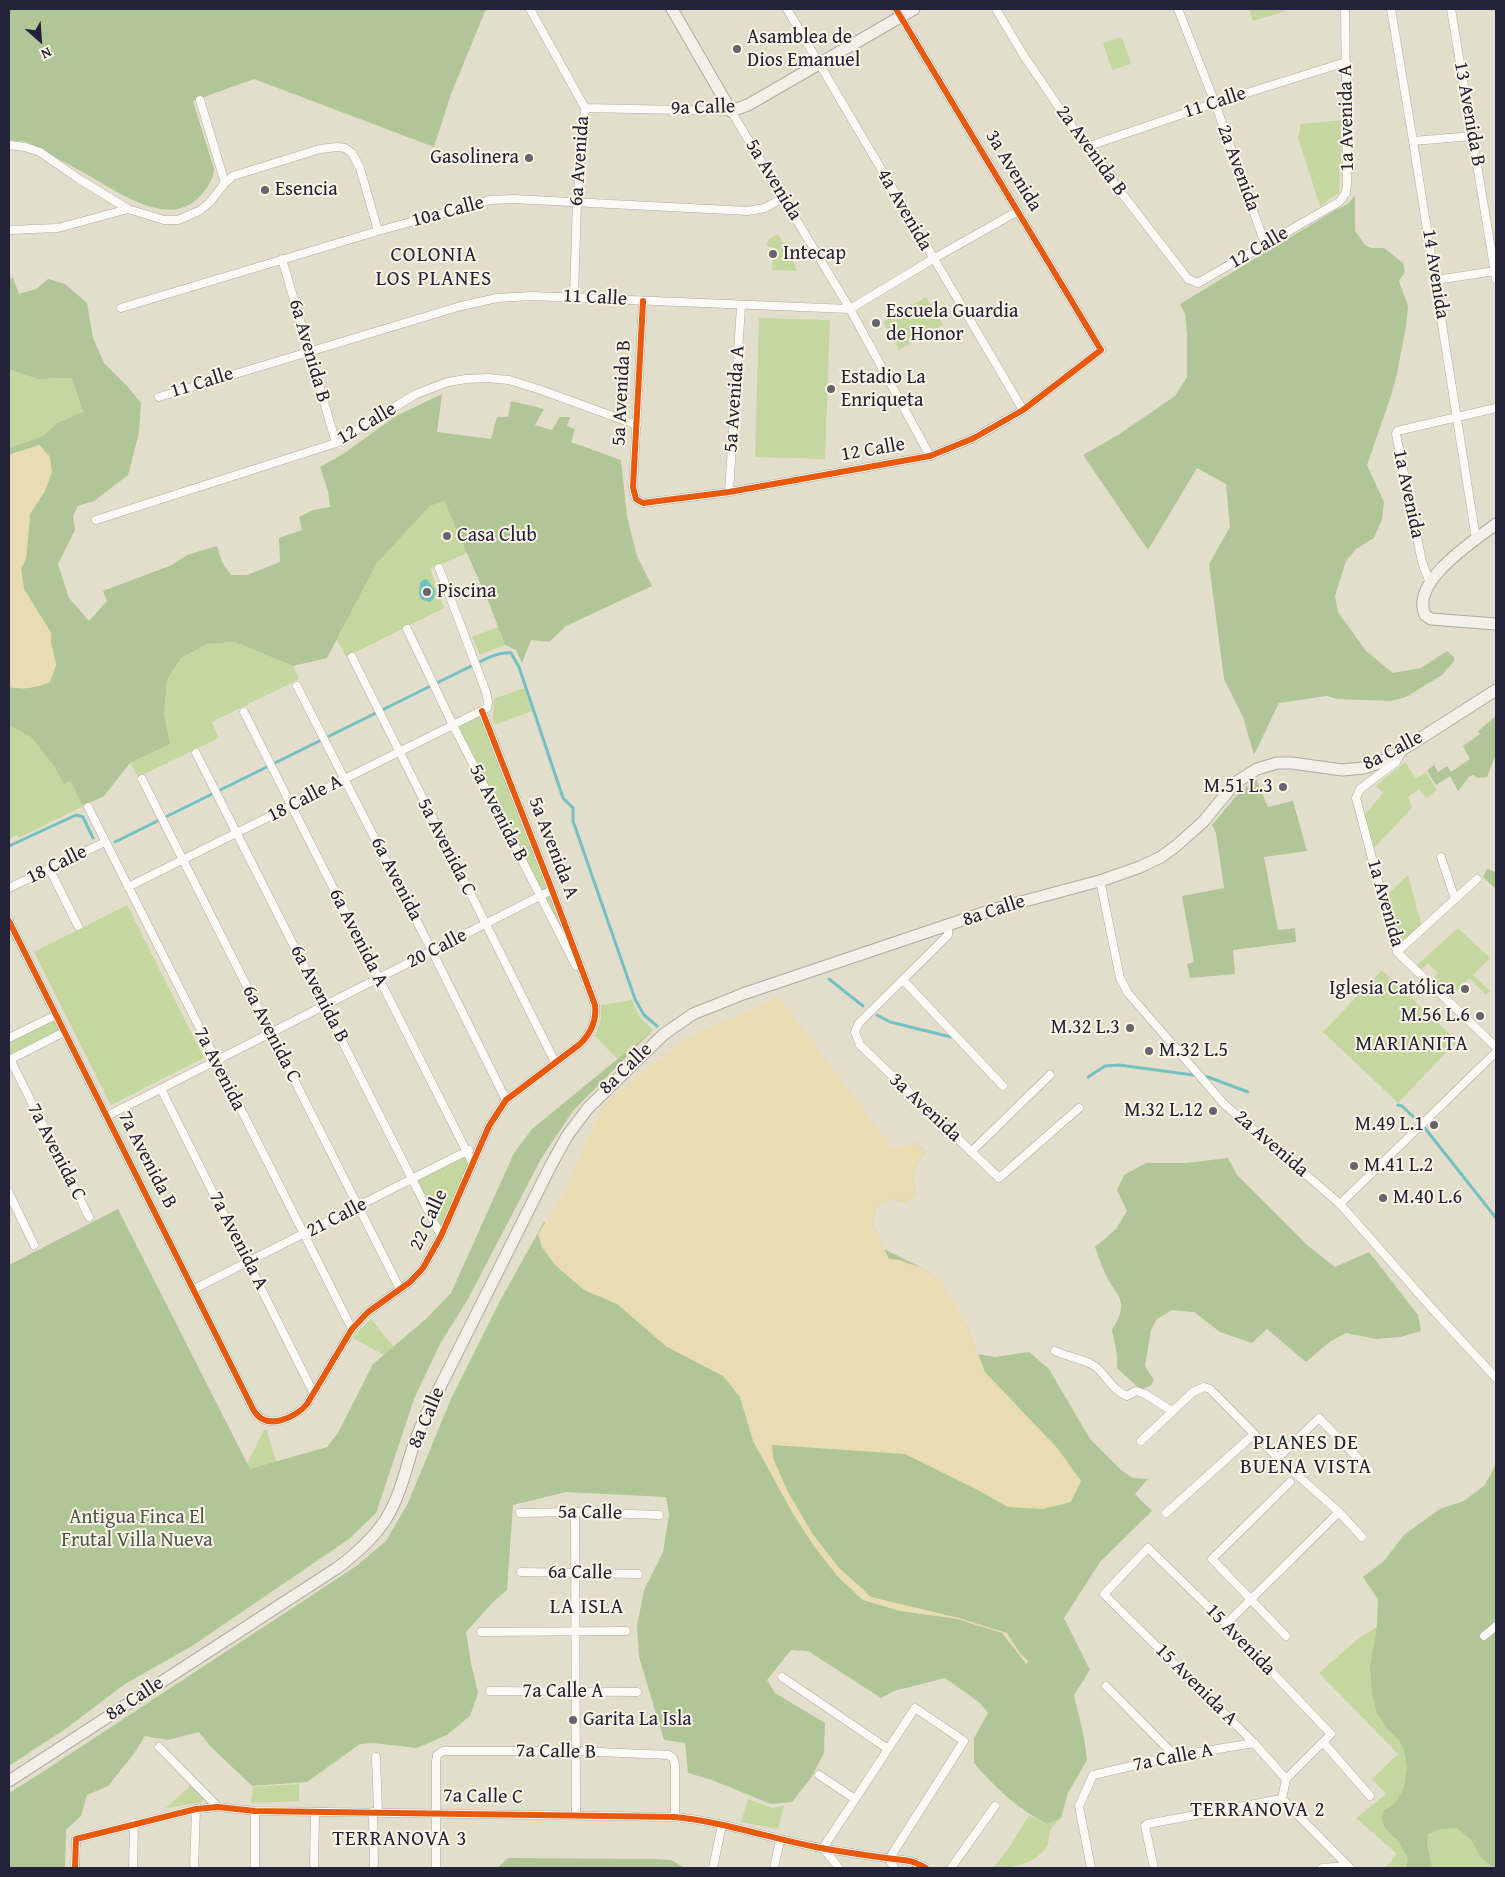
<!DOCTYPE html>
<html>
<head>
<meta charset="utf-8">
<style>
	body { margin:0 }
	#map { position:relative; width:1505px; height:1877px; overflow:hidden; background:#e3decc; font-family:"Gentium Book Plus",serif }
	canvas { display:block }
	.frame { position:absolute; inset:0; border:10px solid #22223b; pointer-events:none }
	.north { position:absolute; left:15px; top:15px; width:50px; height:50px; -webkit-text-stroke:4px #fcf5e5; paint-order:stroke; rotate:154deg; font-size:14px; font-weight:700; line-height:20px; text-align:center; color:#22223b }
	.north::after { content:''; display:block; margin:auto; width:18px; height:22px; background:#22223b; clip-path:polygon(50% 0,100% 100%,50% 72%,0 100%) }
</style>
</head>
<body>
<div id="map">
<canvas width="1505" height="1877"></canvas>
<div class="frame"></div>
<div class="north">N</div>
</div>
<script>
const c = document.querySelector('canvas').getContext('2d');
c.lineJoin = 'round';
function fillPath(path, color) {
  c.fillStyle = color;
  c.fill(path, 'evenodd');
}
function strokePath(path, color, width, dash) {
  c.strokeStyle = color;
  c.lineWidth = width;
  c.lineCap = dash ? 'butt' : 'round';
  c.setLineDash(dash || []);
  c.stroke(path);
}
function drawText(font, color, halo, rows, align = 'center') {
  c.font = font + ' "Gentium Book Plus",serif';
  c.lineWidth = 4;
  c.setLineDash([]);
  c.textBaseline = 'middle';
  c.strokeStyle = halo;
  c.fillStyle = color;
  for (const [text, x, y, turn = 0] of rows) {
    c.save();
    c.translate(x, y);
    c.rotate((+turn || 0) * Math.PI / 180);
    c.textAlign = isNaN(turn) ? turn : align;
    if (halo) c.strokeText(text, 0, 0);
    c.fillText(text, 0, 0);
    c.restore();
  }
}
fillPath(new Path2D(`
	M1249,9H1284V12L1253,21Z
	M1122,37L1131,64L1112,70L1103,43Z
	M1343,120L1339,193L1320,206L1298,138L1301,124Z
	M778,234L796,267V271L772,270L773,247L766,246L768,240Z
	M926,297L943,325L899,350L883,322Z
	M759,318L830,320L825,459L755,457Z
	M9,369L37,379L72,378L83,413L57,423L43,436L9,448Z
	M444,501L467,553L430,569L444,608L346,657L337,640L377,563L430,506Z
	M498,627L505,645L480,655L472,637Z
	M235,642L293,666L299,679L212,722L219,738L138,777L130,763L170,744L164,713L167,680L181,658L207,644Z
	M524,688L532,711L494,725L493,717L494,699Z
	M482,711L552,890L540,896L453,725Z
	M9,725L31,737L54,766L64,784L70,781L83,806L19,838L17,835L9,839Z
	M1405,762L1416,779L1426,772L1437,790L1426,798L1419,789L1408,797L1412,808L1374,848L1364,816L1383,793L1376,786Z
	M1408,875L1422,927L1398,949L1384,898Z
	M550,895L563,926L562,928L560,929L545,900L546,897Z
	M127,905L204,1058L111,1105L34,952Z
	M1458,928L1490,958L1473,975L1490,991L1486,995L1469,978L1449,998L1431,981L1438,973L1428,963L1420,971L1416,966Z
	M1382,970L1457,1041L1398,1103L1323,1032Z
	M632,1000L639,1016L653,1030L617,1059L595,1036L601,1020V1005Z
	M56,1015L64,1032L9,1060V1038Z
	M466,1151L473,1164L441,1236L413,1179Z
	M371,1319L394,1347L384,1355L353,1338L361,1328Z
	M264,1430H267L276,1462L250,1469L247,1464Z
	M1496,1447V1594L1482,1616L1496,1868H1385L1397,1854L1356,1818L1386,1794L1372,1779L1398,1754L1319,1673L1359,1638L1377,1627L1378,1599L1363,1577L1384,1561L1404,1535L1440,1509L1464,1501L1485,1485L1495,1466Z
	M299,1784V1801L251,1803L253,1787Z
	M190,1786L203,1796V1801L199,1803L166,1808Z
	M748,1799L772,1808L784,1806L778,1829L741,1822Z
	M1029,1815L1047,1824L1061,1818C1058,1821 1054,1824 1052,1827C1048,1833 1050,1841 1047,1846C1035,1865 1012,1868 993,1868L1009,1848Z`), '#c4d79f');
fillPath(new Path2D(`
	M9,9H486L451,94L434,147L254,79L193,101L214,169C213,180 208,187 201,195C170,232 114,189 84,173C65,162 46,152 27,142L9,140Z
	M1355,195V231L1365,245L1371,248H1384L1403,263L1405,272L1399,281L1408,306L1406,326L1397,374L1391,396L1367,465L1384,502L1382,519L1374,538L1356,549L1346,561L1335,596L1338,612L1366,651L1393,673L1421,668L1447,651L1454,657V661L1442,675L1406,697L1391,701L1337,699L1327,696L1279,703L1254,755L1243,717L1224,679L1209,564L1230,527L1226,484L1197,468L1148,550L1083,455L1118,435L1175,396L1187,377V334L1185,314L1180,304L1337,209C1346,206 1350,203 1355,195Z
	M13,278L19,294L36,289L48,279L65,284L87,303L93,338L104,363L128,387L141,403L139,433L128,475L94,501L78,506L73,516L75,530L58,564L69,598L89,621L107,601L103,591L172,565L187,555L217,546L222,562L231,575H247L280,562L279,538L302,530L299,517L313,510L330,507L328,491L320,467L343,454L396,416L442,394L437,432L491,439L497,417H508L511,401L544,409L535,425L552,430L560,417H570L567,426L575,429L571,442L621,460L627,517L637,556L652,586L566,626L549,642L531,640L522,663L516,650L505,645L489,603L444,501L430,506L377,563L327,658L293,666L235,642L207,644L181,658L167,680L164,713L170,744L130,763L104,796L83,806L70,781L64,784L54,766L31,737L9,725V687L15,688L56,665L51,643V633L24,589L21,569L26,558L30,514L45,491L39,445L9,455V448L43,436L57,423L83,412L72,378L37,379L9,369V279Z
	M1496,716V754L1487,777L1478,778L1473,775L1469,777L1458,791L1450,776L1436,785L1427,771L1434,765L1438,772L1447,766L1451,772L1470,759L1463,746L1480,734L1478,731Z
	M1256,779L1268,807L1293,801L1307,851L1264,857L1278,930L1295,928L1296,942L1233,950L1235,974L1190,978L1187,964L1194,962L1182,896L1224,888L1216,833L1212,825L1237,795Z
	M1487,869L1496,872V889L1483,877Z
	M653,1030L573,1111L541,1159L468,1299L440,1344L414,1399L376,1513L349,1539L192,1646L125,1684L68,1727L9,1766V1265L118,1209L250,1469L327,1447L338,1433L373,1364L426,1319L451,1293L514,1153L532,1129Z
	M917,1143L926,1152C912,1167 912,1176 916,1195L907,1202L894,1199L877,1204L872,1224L884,1249L922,1268L939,1280L968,1327L978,1354L995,1357L1029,1352L1049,1369L1090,1439L1121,1470L1133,1478L1148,1479L1135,1494L1152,1511L1100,1562L1064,1618L1090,1670L1074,1695L1084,1737L1087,1760L1068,1793L1061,1818L1047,1824C1018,1809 995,1788 974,1763V1738L988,1713L980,1703L945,1678L894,1691L881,1698L808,1651L791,1650L767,1680L775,1693L825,1723L824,1753L811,1778L792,1802L771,1804L712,1780L688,1773L685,1743L664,1740L639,1657L637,1626L644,1590L663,1552L669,1515L666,1497L566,1492L513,1505L507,1590L494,1601L466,1632L471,1663L478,1693L470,1716L447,1735L417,1748L373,1743L360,1744L307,1782L252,1786L210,1746L199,1732L168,1740L145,1736L133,1755L108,1786L87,1795L81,1816L66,1830L65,1868H9V1793L44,1771L355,1567L386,1541L408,1503L451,1399L501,1299L544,1222L611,1247Z
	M1228,1158L1237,1175L1307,1245L1335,1267L1369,1252L1418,1315L1421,1331L1400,1337L1376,1339L1346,1333L1331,1341L1306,1362L1267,1329L1252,1343L1220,1332L1194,1312L1172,1310L1157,1319L1151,1330L1145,1366L1154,1380L1151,1385L1141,1390L1117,1368V1355L1112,1330C1131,1299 1117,1299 1105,1273C1101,1265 1098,1256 1095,1247L1116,1229L1127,1211L1117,1190L1124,1175L1146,1163H1186Z
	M1496,1447V1868H1493L1480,1856L1472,1841L1457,1828L1440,1829L1428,1834L1427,1843L1432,1868H1406L1408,1858C1404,1852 1401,1845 1397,1840C1387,1830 1380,1826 1383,1811L1395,1803L1404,1788L1407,1767L1404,1750L1399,1740L1386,1728L1377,1713L1372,1694L1370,1667L1377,1627L1378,1599L1363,1577L1384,1561L1404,1535L1440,1509L1464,1501L1485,1485L1495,1466Z
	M508,1858L653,1859L671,1860L685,1868H497Z`), '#b0c697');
fillPath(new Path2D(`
	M40,445L50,457L52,472L45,491L30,514L26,558L21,569L24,590L51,633V643L56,665L50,682C36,688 24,690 9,687V455Z
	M779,997L893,1149L917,1143L926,1152C912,1167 912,1176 916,1195L907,1202L894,1199L877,1204L872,1224L889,1259L899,1260L922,1268L939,1280L966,1322L985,1372L1058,1449L1081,1481L1071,1502L1043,1509L1008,1507L976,1489L905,1454L772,1445L773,1458L788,1492L812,1533L839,1568L856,1583L871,1597L959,1618L1007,1633L1020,1653L1028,1661L1027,1665L1002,1633L957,1619L900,1611L863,1600L838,1577L814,1546L792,1512L753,1441L740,1397L723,1376L667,1347L617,1304L584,1290L555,1265L542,1247L538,1234L564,1193L603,1105L682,1041L695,1034Z`), '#e9dcb3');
fillPath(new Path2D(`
	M424,579L428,580L435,591L434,598L430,602L422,600L419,595L420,583Z`), '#74c0c2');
strokePath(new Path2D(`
	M115,842L465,669C479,663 496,651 511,653L519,667L563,798L573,808V821L635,999L644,1015L657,1026
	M9,846L76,815L83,817L93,838
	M829,979L863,1006
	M877,1015L890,1022L951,1037
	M1088,1077L1105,1066L1119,1065L1208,1077L1248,1092
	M1398,1105L1402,1106L1424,1127L1496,1218`), '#74c0c2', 3);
const minor = new Path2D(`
	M530,9L585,108L577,202L574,296
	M787,9L1023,410
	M996,9L1024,56L1086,147L1188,279L1198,283L1339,202L1346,193L1347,183L1345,9
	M1178,9L1215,103L1265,244
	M1391,9L1413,141L1476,539
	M1451,9L1496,279
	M200,100L225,183
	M585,108L731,111L850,309L930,456
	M1413,141L1472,136
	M9,145L25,147L40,152L79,179L128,209L164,220H178L199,211L209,203L225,183L233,176L320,149L337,147L345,148L352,153L360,168L378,231
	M1086,147L1215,103L1346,62
	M9,230L58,228L128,209
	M282,259L336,443
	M1436,280L1495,271
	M643,301L633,487L636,499L643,503L729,492L930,456L974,438L1023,410L1101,350L896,9
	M121,308L378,231L490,200L513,199L748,211L765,208L783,198
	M159,397L461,306L497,298L532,296L850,309L933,259L1018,211
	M729,492L741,306
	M96,520L336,443L416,394L448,382L466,379L487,378L509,380L541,390L637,425
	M1430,583L1422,562L1396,434L1397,431L1496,408
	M407,629L453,725L576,966
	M352,657L555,1062
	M297,686L432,951L506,1100
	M244,712L473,1164
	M1402,751L1396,762L1360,789L1356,798L1397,952L1496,1047
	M196,753L441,1236
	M142,779L400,1289
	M88,807L352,1329
	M1441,857L1455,899
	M49,868L78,926
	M1100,880L1120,978L1128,993L1224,1104L1340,1204L1436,1313L1496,1378
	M128,887L487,708L488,702L486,692L439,568
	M9,888L105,842
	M9,921L254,1411C266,1431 296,1418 307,1404L352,1329L368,1312L410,1282L423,1268L441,1236L489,1126L506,1100L580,1044C591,1033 597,1021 595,1005L552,890L482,711
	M948,925V935L945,938L859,1023L855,1032L860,1045L999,1178L1079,1108
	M1397,952L1477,879
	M904,981L1003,1086
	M9,1038L56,1015
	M10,1059L89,1217
	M9,1060L64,1032
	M161,1089L314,1394
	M107,1116L552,890
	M971,1152L1050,1075
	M9,1193L34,1245
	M1340,1204L1496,1052
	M194,1289L469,1150
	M1055,1351C1067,1357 1086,1359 1096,1367C1107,1376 1112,1390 1127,1396L1136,1391L1145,1394L1172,1411
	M1141,1441L1193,1392L1204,1387L1210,1389L1278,1458L1339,1512L1362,1537
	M1278,1458L1319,1418L1369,1470
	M575,1512L576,1815
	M520,1513L575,1512L659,1515
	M1166,1513L1254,1434
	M521,1572L638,1574
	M1226,1624L1339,1512
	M481,1632L626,1631
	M1286,1636L1212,1559L1290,1482
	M1484,1636L1496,1626
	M782,1677L888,1749
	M1106,1686L1175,1756
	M490,1691L637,1692
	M1323,1742L1370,1796
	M159,1747L218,1807
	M376,1757L378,1812
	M819,1775L855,1799
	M1282,1799L1286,1779L1331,1734L1226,1624L1148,1548L1104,1594L1254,1743L1286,1779
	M1282,1799L1350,1868
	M373,1812L374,1868
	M889,1859L894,1868
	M75,1868L76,1839L196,1809L218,1807L255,1811L675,1817C725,1822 772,1839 821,1848C843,1852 864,1855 886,1858C904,1861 908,1858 926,1868
	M133,1868L134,1823
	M194,1868L196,1809
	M255,1868V1811
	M314,1868L315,1812
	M436,1868V1762L437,1755L443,1751H575L669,1755L673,1758L675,1765V1817
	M713,1868L722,1825
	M774,1868L780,1840
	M839,1868L823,1848L915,1708L964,1741L889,1859
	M951,1868L995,1806
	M1091,1868L1079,1806L1093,1775L1175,1756L1254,1743
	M1154,1868L1145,1826L1147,1824L1282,1799
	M1322,1868L1348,1866`);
const secondary = new Path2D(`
	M672,9L731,111L748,105L914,9
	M1496,524C1474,541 1410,581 1425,615L1431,619L1496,624
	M9,1781L337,1568C356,1554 373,1539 386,1519C399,1498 405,1473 412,1450C416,1437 422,1424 428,1411L550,1167L567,1136L588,1108L664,1034L693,1014L743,994L995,909L1103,880L1140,867L1161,857L1176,846L1203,822L1235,783L1257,769L1277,763H1292L1342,770L1364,768L1379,763L1410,745L1496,690`);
strokePath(minor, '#afaca3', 9);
strokePath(secondary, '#afaca3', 13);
strokePath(minor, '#fbfaf7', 8);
strokePath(secondary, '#f2f0e9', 11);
strokePath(new Path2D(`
	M643,301L633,487L636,499L643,503L729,492L930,456L974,438L1023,410L1101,350L896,9
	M9,921L254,1411C266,1431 296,1418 307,1404L352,1329L368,1312L410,1282L423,1268L441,1236L489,1126L506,1100L580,1044C591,1033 597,1021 595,1005L552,890L482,711
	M75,1868L76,1839L196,1809L218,1807L255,1811L675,1817C725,1822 772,1839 821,1848C843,1852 864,1855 886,1858C904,1861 908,1858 926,1868`), '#e8590c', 6);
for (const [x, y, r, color] of [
	[737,49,5,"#66646e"],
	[529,158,5,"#66646e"],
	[265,190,5,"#66646e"],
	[773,254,5,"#66646e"],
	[876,323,5,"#66646e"],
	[831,389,5,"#66646e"],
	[447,536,5,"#66646e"],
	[427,592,5,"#66646e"],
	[1283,787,5,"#66646e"],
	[1465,989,5,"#66646e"],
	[1480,1016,5,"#66646e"],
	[1130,1028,5,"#66646e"],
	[1149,1051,5,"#66646e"],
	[1213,1111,5,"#66646e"],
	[1434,1125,5,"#66646e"],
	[1354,1166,5,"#66646e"],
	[1383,1198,5,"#66646e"],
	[573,1720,5,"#66646e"]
]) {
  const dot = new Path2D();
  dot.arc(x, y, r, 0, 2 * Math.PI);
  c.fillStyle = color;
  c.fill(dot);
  strokePath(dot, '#fcf5e5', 2);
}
drawText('20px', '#22223b', '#fcf5e5', [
	["Asamblea de",747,38],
	["Dios Emanuel",747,61],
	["Gasolinera",519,158,"right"],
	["Esencia",275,190],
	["Intecap",783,254],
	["Escuela Guardia",886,312],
	["de Honor",886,335],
	["Estadio La",841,378],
	["Enriqueta",841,401],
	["Casa Club",457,536],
	["Piscina",437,592],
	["M.51 L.3",1273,787,"right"],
	["Iglesia Católica",1455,989,"right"],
	["M.56 L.6",1470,1016,"right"],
	["M.32 L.3",1120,1028,"right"],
	["M.32 L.5",1159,1051],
	["M.32 L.12",1203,1111,"right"],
	["M.49 L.1",1424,1125,"right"],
	["M.41 L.2",1364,1166],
	["M.40 L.6",1393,1198],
	["Garita La Isla",583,1720]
], 'left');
drawText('20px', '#22223b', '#fcf5e5', [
	["11 Calle",1215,103,-18],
	["9a Calle",703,108,-2],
	["13 Avenida B",1469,114,80],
	["1a Avenida A",1347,118,-91],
	["2a Avenida B",1091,151,54],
	["6a Avenida",580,161,-86],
	["2a Avenida",1238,168,70],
	["3a Avenida",1013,171,59],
	["5a Avenida",773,180,59],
	["4a Avenida",904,210,60],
	["10a Calle",448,212,-15],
	["12 Calle",1259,248,-30],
	["14 Avenida",1435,274,81],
	["11 Calle",595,298,3],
	["6a Avenida B",309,351,74],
	["11 Calle",202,383,-17],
	["5a Avenida B",622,393,-87],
	["5a Avenida A",735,399,-86],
	["12 Calle",367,424,-30],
	["12 Calle",873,450,-10],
	["1a Avenida",1408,494,78],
	["8a Calle",1393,751,-27],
	["18 Calle A",305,799,-27],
	["5a Avenida B",498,813,63],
	["5a Avenida C",446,847,63],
	["5a Avenida A",553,848,69],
	["18 Calle",57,865,-26],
	["6a Avenida",396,879,63],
	["1a Avenida",1385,903,74],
	["8a Calle",994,911,-18],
	["6a Avenida A",358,938,63],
	["20 Calle",437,949,-27],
	["6a Avenida B",319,994,63],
	["6a Avenida C",271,1034,63],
	["7a Avenida",219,1069,63],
	["8a Calle",626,1069,-44],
	["3a Avenida",925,1108,43],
	["2a Avenida",1271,1144,41],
	["7a Avenida C",56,1152,63],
	["7a Avenida B",147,1160,63],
	["21 Calle",337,1218,-27],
	["22 Calle",429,1220,-65],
	["7a Avenida A",238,1241,63],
	["8a Calle",427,1418,-67],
	["5a Calle",590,1513,1],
	["6a Calle",580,1573,1],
	["15 Avenida",1240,1640,46],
	["15 Avenida A",1196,1685,45],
	["7a Calle A",563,1692],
	["8a Calle",135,1699,-33],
	["7a Calle B",556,1752,1],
	["7a Calle A",1173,1758,-11],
	["7a Calle C",483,1797,1]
]);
drawText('20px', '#4b574e', '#fcf5e5', [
	["Antigua Finca El",137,1518],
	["Frutal Villa Nueva",137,1541]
]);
c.letterSpacing = '1px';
drawText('21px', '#22223b', '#fcf5e5', [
	["COLONIA",434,256],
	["LOS PLANES",434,280],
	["MARIANITA",1412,1045],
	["PLANES DE",1306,1444],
	["BUENA VISTA",1306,1468],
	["LA ISLA",587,1608],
	["TERRANOVA 2",1258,1811],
	["TERRANOVA 3",400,1840]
]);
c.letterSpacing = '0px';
</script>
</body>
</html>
